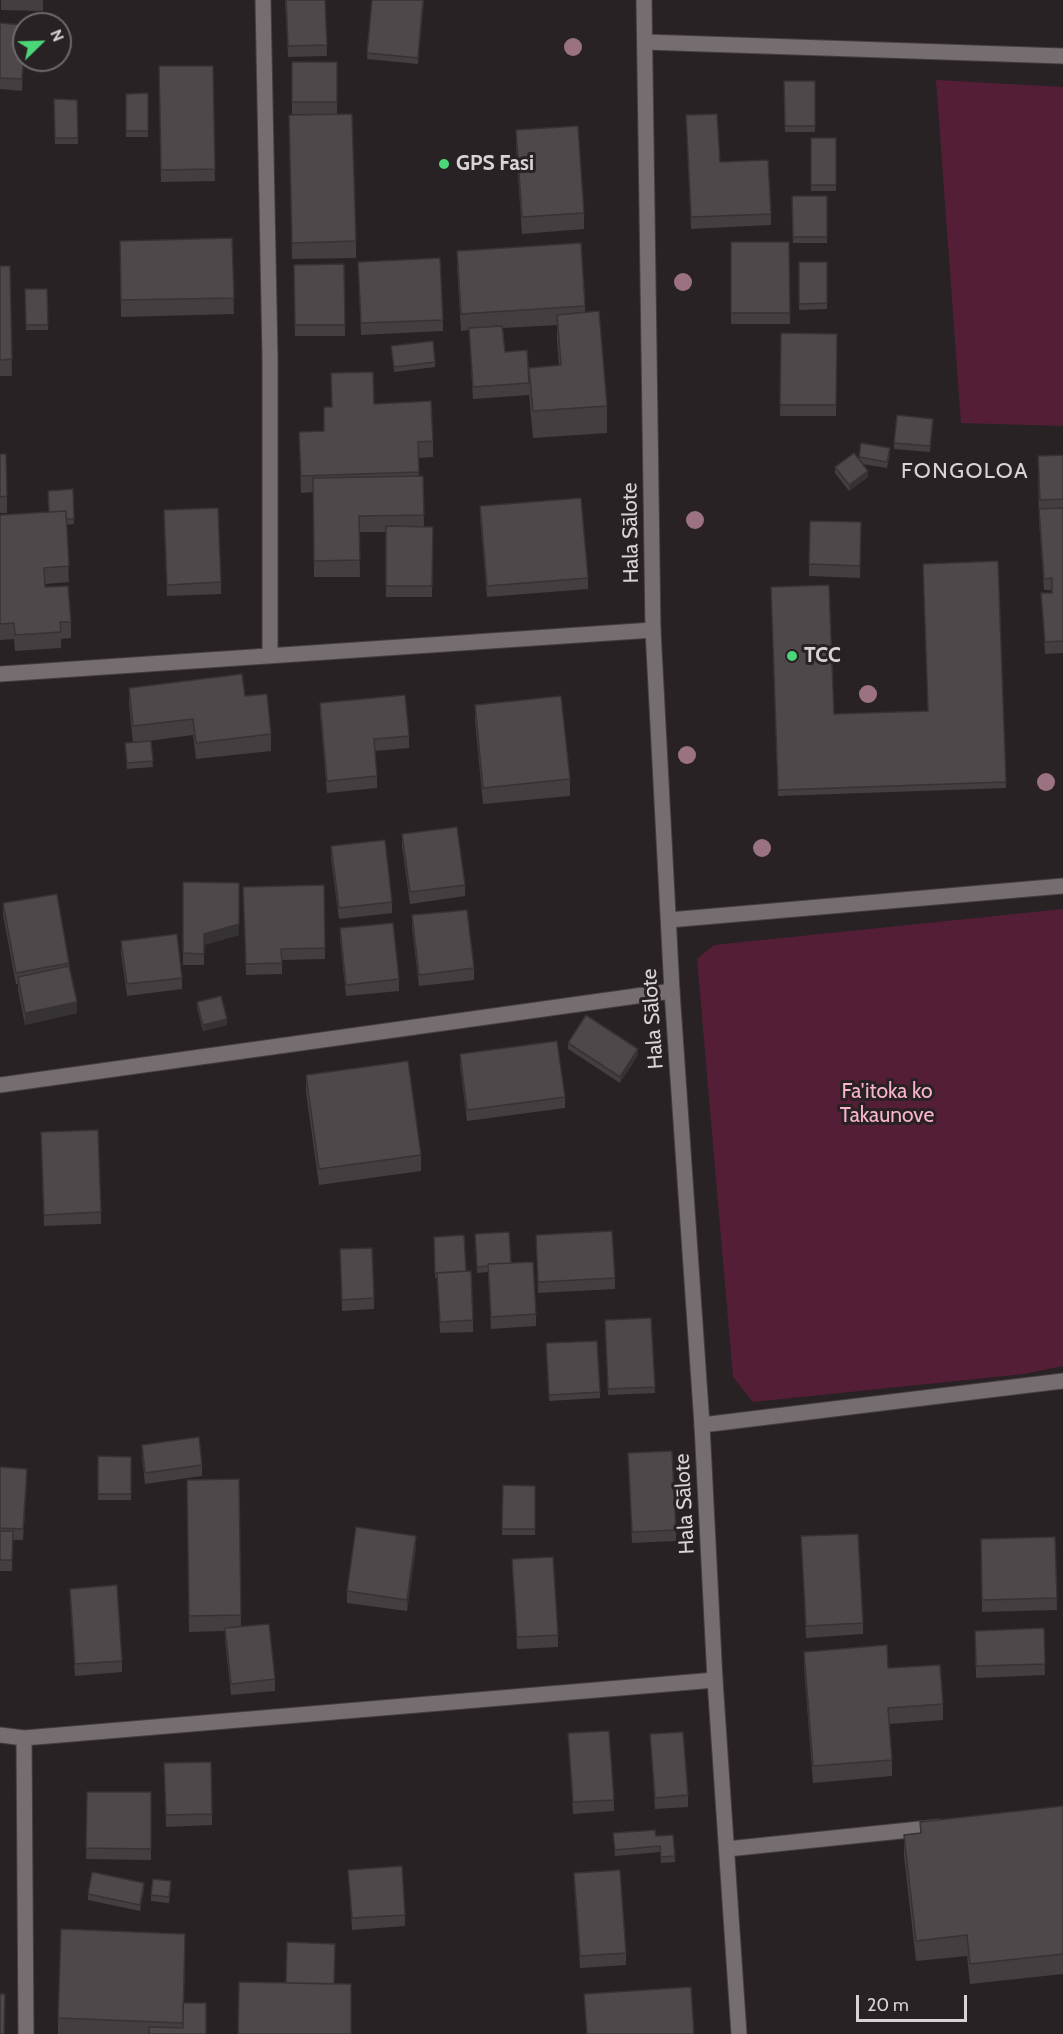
<!DOCTYPE html>
<html>
<head>
<meta charset="utf-8">
<style>
	body { margin:0 }
	#map { position:relative; width:1063px; height:2034px; overflow:hidden; background:#282224; font-family:Cabin,sans-serif }
	canvas { display:block }
	.north { position:absolute; left:12px; top:12px; width:60px; height:60px; box-sizing:border-box; background:#282224; border:2px solid #6e696b; border-radius:50%; rotate:67deg; font-size:16px; font-weight:700; line-height:24px; text-align:center; color:#d8d4d5 }
	.north::after { content:''; display:block; margin:auto; width:21px; height:27px; background:#4bd677; clip-path:polygon(50% 0,100% 100%,50% 72%,0 100%) }
	.scale { position:absolute; left:856px; top:1995px; width:111px; height:27px; box-sizing:border-box; border:3px solid #d8d4d5; border-top:0; padding-left:8px; font-size:18px; line-height:21px; white-space:nowrap; color:#d8d4d5; -webkit-text-stroke:4px #282224; paint-order:stroke }
</style>
</head>
<body>
<div id="map">
<canvas width="1063" height="2034"></canvas>
<div class="north">N</div>
<div class="scale">20 m</div>
</div>
<script>
const c = document.querySelector('canvas').getContext('2d');
c.lineJoin = 'round';
function fillPath(path, color) {
  c.fillStyle = color;
  c.fill(path, 'evenodd');
}
function strokePath(path, color, width, dash) {
  c.strokeStyle = color;
  c.lineWidth = width;
  c.lineCap = dash ? 'butt' : 'round';
  c.setLineDash(dash || []);
  c.stroke(path);
}
function drawText(font, color, halo, rows, align = 'center') {
  c.font = font + ' Cabin,sans-serif';
  c.lineWidth = 6;
  c.setLineDash([]);
  c.textBaseline = 'middle';
  c.strokeStyle = halo;
  c.fillStyle = color;
  for (const [text, x, y, turn = 0] of rows) {
    c.save();
    c.translate(x, y);
    c.rotate((+turn || 0) * Math.PI / 180);
    c.textAlign = isNaN(turn) ? turn : align;
    if (halo) c.strokeText(text, 0, 0);
    c.fillText(text, 0, 0);
    c.restore();
  }
}
fillPath(new Path2D(`
	M936,80L1063,87V426L961,423Z
	M1063,909V1366L1024,1374L753,1402L733,1377L697,959L714,945Z`), '#551e37');
const minor = new Path2D(`
	M263,0L270,357V654
	M645,42L1063,56
	M0,674L653,630
	M669,920L1063,886
	M0,1085L672,991
	M702,1425L1063,1381
	M0,1735L24,1738L715,1680
	M24,1738L26,2034
	M727,1849L939,1827`);
const secondary = new Path2D(`
	M644,0L653,630L672,991L702,1425L715,1680L739,2034`);
strokePath(minor, '#453f41', 17);
strokePath(secondary, '#453f41', 17);
strokePath(minor, '#756d70', 15);
strokePath(secondary, '#756d70', 15);
c.fillStyle = '#9b7281';
for (const [x, y] of [
	[573,47],
	[683,282],
	[695,520],
	[868,694],
	[687,755],
	[1046,782],
	[762,848]
]) {
  c.beginPath();
  c.arc(x, y, 9, 0, 2 * Math.PI);
  c.fill();
}
fillPath(new Path2D(`
	M1,0H43V11L1,10Z
	M285,0H325L327,56L288,57Z
	M372,0H424L418,64L367,59Z
	M0,23L24,25L22,91L0,89Z
	M292,62H337V114H292Z
	M159,66H213L215,181L161,182Z
	M784,81H815V132H785Z
	M148,93V137H126V94Z
	M54,99L77,100L78,144H55Z
	M686,115L720,162L771,214V225L691,229Z
	M516,130L584,213V229L522,234L516,147Z
	M289,131L356,241V258L292,259Z
	M811,138H836V191H811Z
	M792,196H827V243H793Z
	M232,238L234,314L121,317L120,241Z
	M731,242H789L790,324H731Z
	M457,251L585,306V312L607,406V433L533,438L529,395L473,399L469,330L461,331L457,268ZM557,325V341L559,365L529,375L505,352L503,328Z
	M358,262L443,320V331L361,335Z
	M799,262H827V309L799,310Z
	M344,264L345,336H295L294,265Z
	M0,266H10L12,376H0Z
	M25,289H47L48,330H26Z
	M781,333L837,334L836,416H780Z
	M391,346L435,362V367L394,372Z
	M331,373L374,404L433,441V457L418,458L419,476H423L424,527H433L432,597H386V532H359L360,577H314L313,492L301,493L299,432L324,431L332,407Z
	M933,425L930,452L894,449V443Z
	M861,443L890,454L887,468L862,464L868,477L849,491L835,473V467L859,459Z
	M0,454L7,496V513H0Z
	M1063,455V653L1045,654L1041,593H1052V590H1044L1039,521L1038,468Z
	M73,489L74,524L66,525L69,582L45,584V587L71,622V638L61,639V648L15,651L14,639L0,640V515L49,512Z
	M480,506L588,578V589L487,597L480,518Z
	M164,521L221,582V594L167,596Z
	M861,522L860,578L809,576V564Z
	M998,561L1006,788L778,796L771,593L834,714L928,711Z
	M129,688L245,696L271,734V751L196,759L193,735L133,743L129,704Z
	M320,703L409,736V748L375,751L377,776V788L327,793L320,715Z
	M475,705L570,779V796L483,804L475,721Z
	M151,741L153,767L127,769L125,743Z
	M402,834L465,885V896L410,904L402,846Z
	M331,846L392,902V913L339,919L331,858Z
	M183,882L239,883V935L204,945V965H183Z
	M324,885L325,959L282,960V974L246,975L243,887Z
	M3,903L69,963L77,1013L25,1025L18,989V984H16L3,915Z
	M412,915L474,968V980L419,986L412,927Z
	M340,928L399,979V991L346,996L340,939Z
	M121,941L182,978V989L127,996L121,953Z
	M197,1002L227,1025L203,1031L197,1008Z
	M568,1043L638,1055L620,1083L568,1049Z
	M460,1054L565,1097V1108L467,1121L460,1065Z
	M306,1075L421,1155V1171L319,1185L306,1092Z
	M41,1143L101,1212V1224L44,1226Z
	M464,1235L466,1272L473,1320V1332L440,1333L437,1278H435L434,1237Z
	M536,1235L615,1278V1289L538,1293Z
	M475,1240L511,1263L536,1314V1326L491,1329L488,1272L477,1273Z
	M340,1249L374,1298V1309L342,1311Z
	M651,1318L655,1393L608,1395L605,1320Z
	M546,1349L600,1392V1398L549,1401Z
	M142,1445L202,1465V1476L145,1484L142,1457Z
	M628,1453L676,1530V1541L632,1543Z
	M98,1456L131,1457V1500H98Z
	M0,1467L27,1480L23,1540H13L12,1571H0Z
	M239,1479L241,1627L275,1679V1691L231,1695L225,1640V1631L189,1632L187,1480Z
	M503,1485L535,1486V1535H502Z
	M801,1536L863,1623V1634L806,1638Z
	M1055,1537L1057,1610L982,1612L981,1539Z
	M416,1547L407,1611L347,1603V1591Z
	M512,1559L558,1635V1647L517,1649Z
	M70,1589L122,1661V1672L75,1676L70,1600Z
	M1044,1628L1045,1675L976,1678L975,1631Z
	M804,1652L888,1668L943,1704V1720L889,1724L892,1760V1776L813,1783L804,1668Z
	M568,1733L614,1800V1811L573,1814Z
	M650,1734L688,1795V1807L655,1809Z
	M164,1763L212,1814V1825L166,1827Z
	M87,1792H151V1860L86,1859Z
	M1063,1806V1974L970,1984L967,1956L916,1961L904,1856V1835L920,1834V1822Z
	M613,1833L656,1836L675,1856V1862L661,1863L660,1852L615,1856Z
	M348,1870L405,1915V1926L352,1930Z
	M574,1873L626,1953V1965L580,1968L574,1884Z
	M171,1887L169,1903L151,1901V1895Z
	M144,1889L140,1911L88,1900V1894Z
	M185,1950L184,2003L206,2034H58V2018Z`), '#443e40');
fillPath(new Path2D(`
	M24,48V59L22,91V79Z
	M868,471V477L849,491V485Z
	M239,924V935L204,945V934Z
	M77,1002V1013L25,1025V1013Z
	M227,1019V1025L203,1031V1025Z
	M638,1049V1055L620,1083V1077Z
	M27,1469V1480L23,1540V1529Z
	M416,1536V1547L407,1611V1600Z
	M144,1883V1889L140,1911V1905Z`), '#373234');
const building = new Path2D(`
	M286,0H325L327,45L288,46Z
	M372,0H423L418,58L367,53Z
	M0,23L24,25V48L22,79L0,78Z
	M292,62H337V102H292Z
	M159,66H213L215,169L161,170Z
	M784,81H815V126H785Z
	M148,93V131H126V94Z
	M54,99L77,100L78,138H55Z
	M352,114L356,241L292,243L289,115Z
	M717,114L720,162L768,160L771,214L691,217L686,115Z
	M578,126L584,213L522,217L516,130Z
	M811,138H836V185H811Z
	M792,196H827V237H793Z
	M232,238L234,298L121,300L120,241Z
	M731,242H789L790,313H731Z
	M581,243L585,306L461,314L457,251Z
	M440,258L443,320L361,323L358,262Z
	M799,262H827V303L799,304Z
	M344,264L345,325H295L294,265Z
	M0,266H10L12,359L0,360Z
	M25,289H47L48,325H26Z
	M599,311L607,406L533,411L529,368L561,365L557,315Z
	M502,326L505,352L527,350L529,383L473,387L469,328Z
	M781,333L837,334L836,405H780Z
	M433,341L435,362L394,367L391,346Z
	M373,372L374,404L431,401L433,441L418,442L419,472L301,476L299,432L324,431V407H332L331,373Z
	M897,415L933,419L930,446L894,443Z
	M861,443L890,448L887,462L859,457Z
	M854,453L868,471L849,485L835,467Z
	M0,454H6L7,496L0,497Z
	M1063,455V499L1040,500L1038,456Z
	M423,476L424,515L359,516L360,560L314,561L313,478Z
	M73,489L74,519H66V511L49,512L48,491Z
	M581,498L588,578L487,586L480,506Z
	M218,508L221,582L167,585L164,510Z
	M1063,508V641L1045,642L1041,593H1052V578L1044,579L1039,509Z
	M66,511L69,566L44,568L45,587L68,586L71,622H60L61,632L15,635L14,623L0,624V515Z
	M810,521L861,522L860,566L809,564Z
	M386,526L433,527L432,586H386Z
	M998,561L1006,782L778,790L771,587L829,585L834,714L928,711L923,564Z
	M242,674L245,696L267,694L271,734L196,743L193,719L133,726L129,688Z
	M405,695L409,736L374,739L377,776L327,781L320,703Z
	M561,696L570,779L483,788L475,705Z
	M151,741L153,761L127,763L125,743Z
	M457,827L465,885L410,892L402,834Z
	M385,840L392,902L339,908L331,846Z
	M183,882L239,883V924L204,934V954L183,953Z
	M324,885L325,948L281,949L282,963L246,964L243,887Z
	M57,894L69,963L16,973L3,903Z
	M467,910L474,968L419,975L412,915Z
	M393,923L399,979L346,985L340,928Z
	M177,934L182,978L127,984L121,941Z
	M69,966L77,1002L25,1013L18,977Z
	M221,996L227,1019L203,1025L197,1002Z
	M586,1015L638,1049L620,1077L568,1043Z
	M557,1041L565,1097L467,1110L460,1054Z
	M408,1061L421,1155L319,1169L306,1075Z
	M98,1130L101,1212L44,1215L41,1132Z
	M612,1231L615,1278L538,1282L536,1235Z
	M509,1232L511,1263L488,1264V1266L477,1267L475,1234Z
	M464,1235L466,1271L435,1273L434,1237Z
	M372,1248L374,1298L342,1300L340,1249Z
	M533,1262L536,1314L491,1317L488,1264Z
	M471,1271L473,1320L440,1322L437,1273Z
	M651,1318L655,1387L608,1389L605,1320Z
	M597,1341L600,1392L549,1395L546,1343Z
	M199,1437L202,1465L145,1473L142,1445Z
	M672,1451L676,1530L632,1532L628,1453Z
	M98,1456L131,1457V1494H98Z
	M0,1467L27,1469L23,1529L0,1528Z
	M239,1479L241,1615L189,1616L187,1480Z
	M503,1485L535,1486V1529H502Z
	M356,1527L416,1536L407,1600L347,1591Z
	M0,1531H13L12,1560H0Z
	M858,1534L863,1623L806,1626L801,1536Z
	M1055,1537L1057,1598L982,1600L981,1539Z
	M553,1557L558,1635L517,1637L512,1559Z
	M117,1585L122,1661L75,1664L70,1589Z
	M269,1624L275,1679L231,1684L225,1628Z
	M1044,1628L1045,1664L976,1666L975,1631Z
	M887,1645L888,1668L940,1665L943,1704L888,1708L892,1760L813,1766L804,1652Z
	M609,1731L614,1800L573,1802L568,1733Z
	M683,1732L688,1795L655,1798L650,1734Z
	M211,1762L212,1814L166,1815L164,1763Z
	M87,1792H151V1849L86,1848Z
	M1063,1806V1954L970,1964L967,1935L916,1941L904,1835L921,1833L920,1822Z
	M655,1830L656,1836L673,1835L675,1856L661,1857L660,1846L615,1850L613,1833Z
	M402,1866L405,1915L352,1918L348,1870Z
	M620,1870L626,1953L580,1956L574,1873Z
	M92,1872L144,1883L140,1905L88,1894Z
	M153,1879L171,1881L169,1897L151,1895Z
	M61,1929L185,1934L183,2023L58,2018Z
	M287,1942L335,1944L334,1984L286,1983Z
	M239,1982L351,1984V2034H238Z
	M691,1987L694,2034H587L584,1994Z
	M0,1994H5L4,2034H0Z
	M183,2003H206V2034H149V2027L183,2028Z`);
fillPath(building, '#4f484b');
strokePath(building, '#373234', 1.5);
for (const [x, y, r, color] of [
	[444,164,6,"#4bd677"],
	[792,656,6,"#4bd677"]
]) {
  const dot = new Path2D();
  dot.arc(x, y, r, 0, 2 * Math.PI);
  c.fillStyle = color;
  c.fill(dot);
  strokePath(dot, '#282224', 2);
}
drawText('bold 21px', '#d8d4d5', '#282224', [
	["GPS Fasi",456,164],
	["TCC",804,656]
], 'left');
drawText('21px', '#d8d4d5', '#282224', [
	["Hala Sālote",631,533,-91],
	["Hala Sālote",653,1019,-94],
	["Hala Sālote",685,1504,-93]
]);
drawText('21px', '#f9b3cd', '#282224', [
	["Fa'itoka ko",887,1092],
	["Takaunove",887,1116]
]);
c.letterSpacing = '1.5px';
drawText('22px', '#d8d4d5', '#282224', [
	["FONGOLOA",965,472]
]);
c.letterSpacing = '0px';
</script>
</body>
</html>
